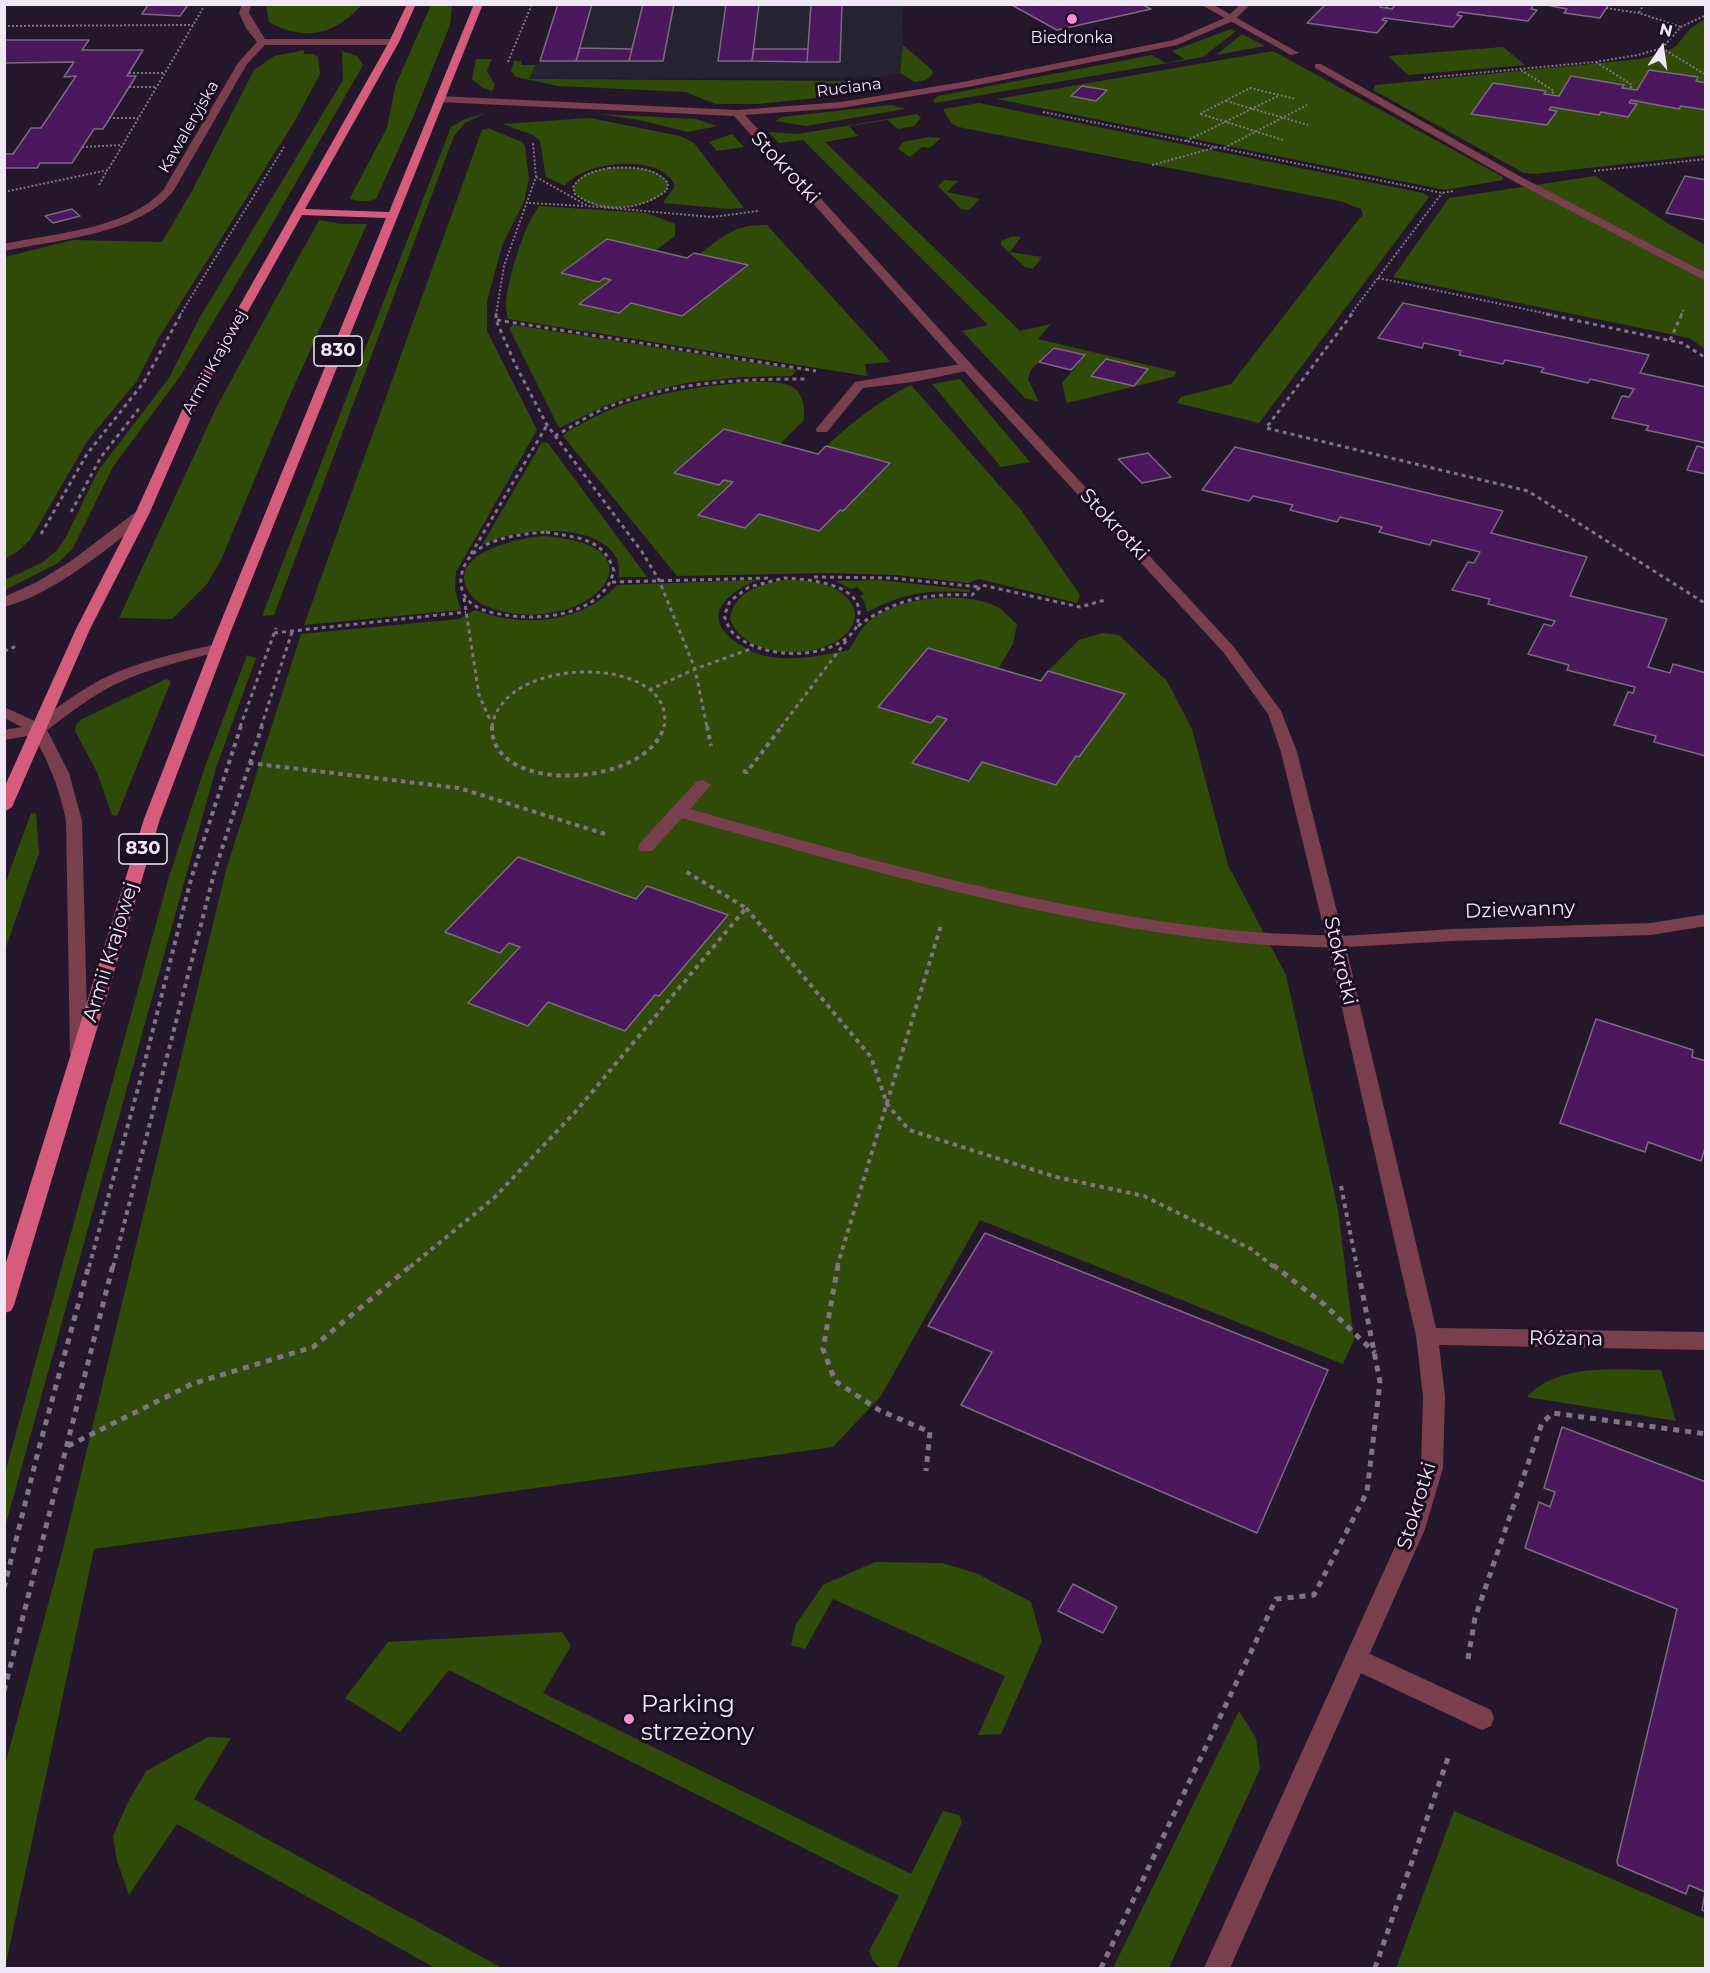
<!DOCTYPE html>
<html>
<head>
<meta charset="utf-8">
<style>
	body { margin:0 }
	#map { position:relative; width:1710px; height:1973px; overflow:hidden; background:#25172b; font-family:Montserrat,sans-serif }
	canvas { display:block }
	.frame { position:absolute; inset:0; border:6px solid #f0e7f5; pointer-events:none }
	.north { position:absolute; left:1632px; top:18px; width:60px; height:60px; -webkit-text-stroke:4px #1b0e21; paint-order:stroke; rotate:13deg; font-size:16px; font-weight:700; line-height:24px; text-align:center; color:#f0e7f5 }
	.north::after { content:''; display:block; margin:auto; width:21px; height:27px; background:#f0e7f5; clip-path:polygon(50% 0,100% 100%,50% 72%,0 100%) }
</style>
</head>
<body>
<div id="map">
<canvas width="1710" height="1973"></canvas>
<div class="frame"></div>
<div class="north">N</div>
</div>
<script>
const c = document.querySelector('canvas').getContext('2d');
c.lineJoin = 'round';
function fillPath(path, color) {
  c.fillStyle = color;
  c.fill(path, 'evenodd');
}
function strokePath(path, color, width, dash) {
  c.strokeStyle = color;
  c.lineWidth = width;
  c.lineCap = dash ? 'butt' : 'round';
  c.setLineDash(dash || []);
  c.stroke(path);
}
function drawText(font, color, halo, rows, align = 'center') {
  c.font = font + ' Montserrat,sans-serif';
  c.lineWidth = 6;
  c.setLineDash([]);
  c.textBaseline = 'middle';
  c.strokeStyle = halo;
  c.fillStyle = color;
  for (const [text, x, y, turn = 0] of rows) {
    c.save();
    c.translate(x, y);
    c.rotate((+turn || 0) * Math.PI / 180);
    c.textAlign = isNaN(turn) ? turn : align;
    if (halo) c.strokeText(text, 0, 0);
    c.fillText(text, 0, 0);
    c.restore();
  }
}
fillPath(new Path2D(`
	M592,5H907L902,9L903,45L900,73L884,77L528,79L535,64L540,61H576Z`), '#252232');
fillPath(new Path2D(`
	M266,5V4L362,5C334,35 306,42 269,22Z
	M431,5H452L450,25L414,115L376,199C366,202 360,202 350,199L352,194L387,128L396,84Z
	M1705,19V155L1534,174L1524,173L1373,90L1375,85L1641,59L1666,52L1676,46L1690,29Z
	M1231,29L1236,31L1203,57L935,103L933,100L938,96L1152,55L1166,63L1184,59L1172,51Z
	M1242,34L1265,46L1216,55Z
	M903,45L932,70L933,74L926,80L915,82L900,73Z
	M1503,47L1525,65L1408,75L1388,56Z
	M305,50L303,54H314L318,57L320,74L296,119L158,339L137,381L88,440L30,540L18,551L5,559V257L73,240L162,242L192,191L254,70L274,56Z
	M342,51L357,56L363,65L267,233L181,375L113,467L73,548L58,563L5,590V580L43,562L56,551L66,537L98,471L169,378L200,317L343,80Z
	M1273,51L1503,177V180L1445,190L997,99Z
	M476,59H492L487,71L495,85L492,91L483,88L472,79Z
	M514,61H522L521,65H535L529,79L871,81L875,86L871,92L759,104H716L685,92L558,86L516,77L511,71Z
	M979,103L1423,193L1429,197L1259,423L1177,403L1181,397L1231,384L1359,219L1363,215L1361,209L1340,201L958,127L951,123L943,109Z
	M891,105L905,109L806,126L775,121L782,117Z
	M485,113L465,123L454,136L274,615L262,616L451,127L465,119Z
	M599,114L696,119L717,126L688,132L639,120Z
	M917,114L921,118L914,126L898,129L887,120L849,126L858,136L825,142L1020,331L1051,324L1038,339L1177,372L1173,377L1067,403L1062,383L1086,355L1053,347L1031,370L1028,379L1039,402L1025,398L962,331L988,325L803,140L779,143L768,132L798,134Z
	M590,118L680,136L694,143L744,208L729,209L663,203L675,186C662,152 583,161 565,186L546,177L540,141L533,135L502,124Z
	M488,128L522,142L525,146L529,179L524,202L503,243L487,301V331L537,430L456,572L455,590L461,610L304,625L482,130Z
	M732,134L744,147L717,151L709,142Z
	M929,137L941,138L930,148L922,147L910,157L898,149L903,142Z
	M621,167C638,168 657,168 668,183L667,190C649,210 589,216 573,190C576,171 605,168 621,167Z
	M1595,176L1669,224L1705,245V349L1689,338L1393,277L1449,198Z
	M944,180L958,181L947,192L980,199L969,210L961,209L938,186Z
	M540,206L646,213L675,224V236L655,251L607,240L561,272L611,280L580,304L619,313L631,303L682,315L748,266L700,254C724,235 736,224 767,225L891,362L865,364L867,376L508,319C507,314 506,309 506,305C506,285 526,218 540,206Z
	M319,220L343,224H367L286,404L221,560L207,584L172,619L119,618L217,406Z
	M1014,236L1021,237L1010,252L1042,257L1033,269L1025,267L1001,245V241Z
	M514,325L794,369L796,370L792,376L741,377L686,383L635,395L605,406L559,428L509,328Z
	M960,379L1030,462L1001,467L932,384Z
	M747,382C780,382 807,378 804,420L780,444L675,473L718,485L724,480L733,482L699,515L745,528C796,477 846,417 911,385L1021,510L1080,595L1077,603L979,579L968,583L896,575L830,573L677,576L563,436C569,429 579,426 587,421C636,394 692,388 747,382Z
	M542,442L548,443L647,577H619C619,572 619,563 617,559C599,520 512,528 482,545Z
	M542,536C667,543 597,631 505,612C490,609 474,603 467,589C449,552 521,538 542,536Z
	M758,580C726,593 699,616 737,643C748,650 758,655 771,657C796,661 824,655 849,650C854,642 860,630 867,623C895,597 961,590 995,606C1003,609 1010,618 1017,624L1013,644L998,669L928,648L878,707L930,723L937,716L947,719L913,763L969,781L982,762L1079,757L1125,694L1048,671L1079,640L1102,633L1119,635L1167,681L1192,729L1228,865L1286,975L1338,1209L1354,1340L1343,1364L980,1220L881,1396L833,1447L94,1549L5,1968V1765L64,1545L226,870L301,634L459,619L475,610C523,628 581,624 617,585Z
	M785,580C801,580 817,581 831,587C850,595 865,615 847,633C820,661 744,660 730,619C734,591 761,584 785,580Z
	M879,580L971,590L969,592C925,590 906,592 867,612L865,603L860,596L864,594L857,587L851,589L835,581Z
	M247,655L256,658L216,768L5,1527V1473L168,880L205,767Z
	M166,679L171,681L117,816L112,815L97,772L75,731L76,725L82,719Z
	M31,813L36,814L39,853L5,950V884Z
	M1661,1370L1676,1421L1527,1397C1559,1362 1617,1370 1661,1370Z
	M875,1562L943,1563L978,1574L1031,1602L1042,1641L1001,1734L978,1735L1005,1676L833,1599L805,1649L791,1645L796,1624L823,1585Z
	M562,1632L571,1646L543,1693L911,1874L943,1811L959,1815L962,1822L897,1967C881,1972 874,1966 869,1951L899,1896L449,1670L400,1732L345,1698L388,1642Z
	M1239,1711L1256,1738L1260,1769L1169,1968H1113Z
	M208,1737L231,1738L194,1799L502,1968H435L177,1824L129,1895L117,1861L113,1836L127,1804L146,1771Z
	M1454,1811L1705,1919V1968H1396Z`), '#304a08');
const building = new Path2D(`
	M558,4H592L576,61H540Z
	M643,4H674L663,61H629Z
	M726,4H759L752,61H718Z
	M811,4H842L840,62H807Z
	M1010,4H1141L1151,9L1057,30Z
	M1326,4H1380V7L1392,9L1396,4H1534L1531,9L1537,10L1528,21L1459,12L1457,15L1462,16L1453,27L1384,18L1382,20L1387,21L1377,33L1307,23Z
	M1541,4H1609L1600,18L1564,13L1567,9Z
	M148,5H188L180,16L142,14Z
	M4,40H89L82,50H143L127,76H136L103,129H94L72,163H40L37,168H4V154H13L31,128H41L76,76L64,77L74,62L4,63Z
	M580,48L632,49L629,61H576Z
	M754,49H808L807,62L752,61Z
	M1649,70L1698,77L1696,81L1706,83V110L1681,106L1679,109L1631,100L1629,103L1637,104L1628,117L1601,112L1599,115L1551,107L1549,110L1557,111L1547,125L1471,114L1493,83L1546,91L1544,94L1559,96L1571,76L1624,85L1622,88L1637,90Z
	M1082,86L1107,90L1096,101L1071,96Z
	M1685,176L1706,180V220L1666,213Z
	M72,209L80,216L53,223L45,216Z
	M607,239L687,258L694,253L748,265L682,316L631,303L619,313L579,304L611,280L604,278L599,282L561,273Z
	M1403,303L1649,355L1640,373L1706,387V443L1646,430L1649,426L1612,418L1622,396L1629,397L1634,389L1590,379L1588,383L1541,372L1544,368L1505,360L1503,364L1459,355L1461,351L1424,343L1422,348L1378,338Z
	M1054,348L1085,355L1071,370L1039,362Z
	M1106,359L1148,369L1134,386L1091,376Z
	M724,429L818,454L826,446L890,463L843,511L840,510L819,531L759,514L745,528L698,515L733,482L724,480L719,485L674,473Z
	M1706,444V474L1687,470L1697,446L1704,448Z
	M1235,447L1503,511L1491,533L1587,557L1570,596L1667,619L1648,667L1670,673L1673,664L1706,673V756L1654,742L1656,736L1614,725L1628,692L1633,693L1635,687L1567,670L1569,665L1528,654L1544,624L1552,626L1555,621L1488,604L1490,599L1452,590L1468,562L1474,563L1480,552L1432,540L1430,545L1379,532L1382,527L1340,517L1337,522L1290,510L1293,505L1253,496L1249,501L1202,490Z
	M1148,453L1171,477L1142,483L1118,459Z
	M928,648L1041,681L1048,671L1125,694L1079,757L1076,756L1056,785L982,762L969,781L912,763L947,719L937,716L931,723L878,707Z
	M518,857L636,899L647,886L728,915L659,996L655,995L625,1031L548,1002L528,1026L468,1003L520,947L509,943L500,953L445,932Z
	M1596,1019L1693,1050L1692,1057L1706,1061V1145L1701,1161L1648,1142L1645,1152L1560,1123Z
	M985,1233L1328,1370L1257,1533L961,1405L992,1352L928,1326Z
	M1562,1427L1706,1482V1912L1702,1910L1705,1892L1689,1885L1686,1894L1618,1865L1617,1861L1677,1609L1525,1548L1539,1502L1550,1507L1555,1492L1544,1488Z
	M1073,1584L1117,1607L1103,1633L1058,1611Z`);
fillPath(building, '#4a175d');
strokePath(building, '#7a6981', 1.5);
strokePath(new Path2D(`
	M1644,4L1639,13L1681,27
	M1386,8L1389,4
	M1606,8L1639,13
	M4,26L193,25
	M1662,48L1706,75
	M508,62L532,4
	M1596,62L1632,85L1630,89
	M1521,70L1554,91L1551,95
	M129,73H165
	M1424,78L1595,62L1638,55L1662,48L1681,27L1706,15
	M129,87H156
	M1226,101L1308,125
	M1043,112L1442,193L1453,191
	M1200,114L1250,88L1296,99
	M1201,114L1283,140
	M109,118H138
	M1186,141L1278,96
	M82,147L122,145
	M1224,148L1307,105
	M1152,165L1217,147
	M609,168C631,167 653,166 668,183L667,190C641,211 602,214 575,194L573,187C582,174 594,171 609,168Z
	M1594,171L1706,159
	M536,177L588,206L712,217L758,211
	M99,185L107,171
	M4,192L108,170L203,8
	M529,203L585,206
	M1378,278L1553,315
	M180,315L284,147
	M496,315L504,266L536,177L533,143
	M1350,315L1442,193
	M1681,315L1684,309`), '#7f7385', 2, [2, 2]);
strokePath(new Path2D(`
	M496,314V320L516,366L547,425L642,552L659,580L695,669L707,727
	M1352,314L1266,428L1528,491L1706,604
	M1546,314L1682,343L1706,358
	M497,320L816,371
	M1670,340L1682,314
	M555,436C570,428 584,418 599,411C665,382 737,379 808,379
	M71,512L101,457L141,406
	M546,532C577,538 603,537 614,571C612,576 610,583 607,587C585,617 538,620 505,615C493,613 481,611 471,603C464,597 460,588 461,579C465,539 515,535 546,532Z
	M41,534L87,454L144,382L181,314
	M471,554L547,425
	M814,577L891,578L980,587
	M784,578C805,579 861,583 859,614C858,623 857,629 850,635C823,661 758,659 732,632C728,628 727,621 724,616L730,601L749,587Z
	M612,582L770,578
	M464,598L479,695L491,722
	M858,626C894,599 928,593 972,595L982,585L1080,607L1105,600
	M274,633L466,612
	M4,651L17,646
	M649,690L695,669L753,648
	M240,727L276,628
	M261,727L292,632
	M492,727C502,653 678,654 664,727
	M781,727L847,640`), '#7f7385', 3, [4, 4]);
strokePath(new Path2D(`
	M492,726C489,796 648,788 664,726
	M707,726L711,746
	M249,763L459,788L605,834
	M743,771L747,772L782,726
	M746,908L871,1057L887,1104L909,1130L1056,1177L1144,1196L1251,1249L1274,1267
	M1341,1186L1357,1267
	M89,1267L140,1081L191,879L241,726
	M113,1267L215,870L262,726
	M410,1267L494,1198L577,1110L746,908L685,871
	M837,1267L941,925`), '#7f7385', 4, [4.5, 4.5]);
strokePath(new Path2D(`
	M838,1265L823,1349L835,1381L879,1410L930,1432L926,1471
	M1273,1265L1325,1305L1375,1353
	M68,1446L192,1384L313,1347L412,1265
	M4,1588L39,1448L89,1265
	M1468,1659L1475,1618L1542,1423L1553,1413L1706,1434
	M4,1691L113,1265
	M1101,1968L1276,1599L1314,1595L1367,1492L1380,1382L1357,1265
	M1375,1968L1449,1755`), '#7f7385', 5, [6, 6]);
fillPath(new Path2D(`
	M967,363L971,364L973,367L971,370L913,382L863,388L827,432H817L816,429L855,382Z
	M703,780L711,785L690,809C866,859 1049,911 1231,930C1266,934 1301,934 1336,936L1342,938L1345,942L1342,946L1336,948C1301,946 1266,946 1232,942C1047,922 860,868 682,818L652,851H640L638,847L640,843L697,781Z
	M1357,1648L1491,1710L1494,1718L1491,1726L1482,1730L1473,1726L1348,1667L1345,1659L1348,1651Z`), '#7a3f4e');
fillPath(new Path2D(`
	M1200,4H1212L1299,53L1291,55Z
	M1315,64H1321L1523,178L1706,273V281L1515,182L1315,68Z`), '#7a3f4e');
fillPath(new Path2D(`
	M242,4H251L249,13L265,39H394L399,42L394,45H265L247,64L174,190C141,234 56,240 4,251V244C55,233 129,229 164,189L238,63L257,42L246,28L239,13Z
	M1241,4H1251L1233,21L1177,45L968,87L841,108L745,115L971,364L1234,647L1281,711L1297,752L1343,936L1453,929L1651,923L1706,914V926L1651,935L1453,941L1346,947L1436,1328L1706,1332V1350L1439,1345L1445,1396L1443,1468L1425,1529L1230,1968H1204L1403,1529L1421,1468L1423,1396L1416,1336L1327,942L1281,752L1268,714L1224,653L963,370L734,116L439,102L434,99L439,96L737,110L841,102L968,81L1174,40L1227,17Z`), '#7a3f4e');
fillPath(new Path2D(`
	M142,510L149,514L147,517C109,548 52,595 4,607V597L37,582L71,561L137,511Z
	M217,644L222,645L224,648L222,651C186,660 150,668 116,684C91,696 69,714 47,730L69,773L82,821L88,1053L86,1058L79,1060L72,1058L70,1053L66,821C60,790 49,762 33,735L4,740V730L22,727L4,718V707L37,722C58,707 79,691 102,679C138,661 178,653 217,644Z`), '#7a3f4e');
fillPath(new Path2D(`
	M407,4H416L399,42L305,209L389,212L474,4H483L231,631L160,819L14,1305L11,1311L4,1313V1269L144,819L217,631L386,218L302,215L201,395L149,514L90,629L12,807L4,812V788L76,629L135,514L189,395L389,42Z`), '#d65c7e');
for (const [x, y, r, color] of [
	[1072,19,6,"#f491d4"],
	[629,1719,6,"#f491d4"]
]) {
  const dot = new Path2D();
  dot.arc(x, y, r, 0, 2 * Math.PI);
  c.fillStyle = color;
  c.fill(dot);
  strokePath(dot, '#1b0e21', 2);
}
drawText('16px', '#f0e7f5', '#1b0e21', [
	["Biedronka",1072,38]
]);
drawText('16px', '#f0e7f5', '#1b0e21', [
	["Ruciana",849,88,-7],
	["Kawaleryjska",189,127,-60],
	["Armii Krajowej",215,362,-61]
]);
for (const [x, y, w] of [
	[338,351,48],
	[143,849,48]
]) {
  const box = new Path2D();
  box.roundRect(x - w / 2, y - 15, w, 30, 4.5);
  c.fillStyle = '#1b0e21';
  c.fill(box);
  strokePath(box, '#f0e7f5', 1.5);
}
drawText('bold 18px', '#f0e7f5', null, [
	["830",338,351],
	["830",143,849]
]);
drawText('20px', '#f0e7f5', '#1b0e21', [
	["Stokrotki",785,168,47],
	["Stokrotki",1114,525,47],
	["Dziewanny",1520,910,-2],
	["Armii Krajowej",111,952,-73],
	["Stokrotki",1340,961,77],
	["Różana",1566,1339,1],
	["Stokrotki",1417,1506,-73]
]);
drawText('24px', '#f0e7f5', '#1b0e21', [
	["Parking",641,1705],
	["strzeżony",641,1733]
], 'left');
</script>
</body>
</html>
